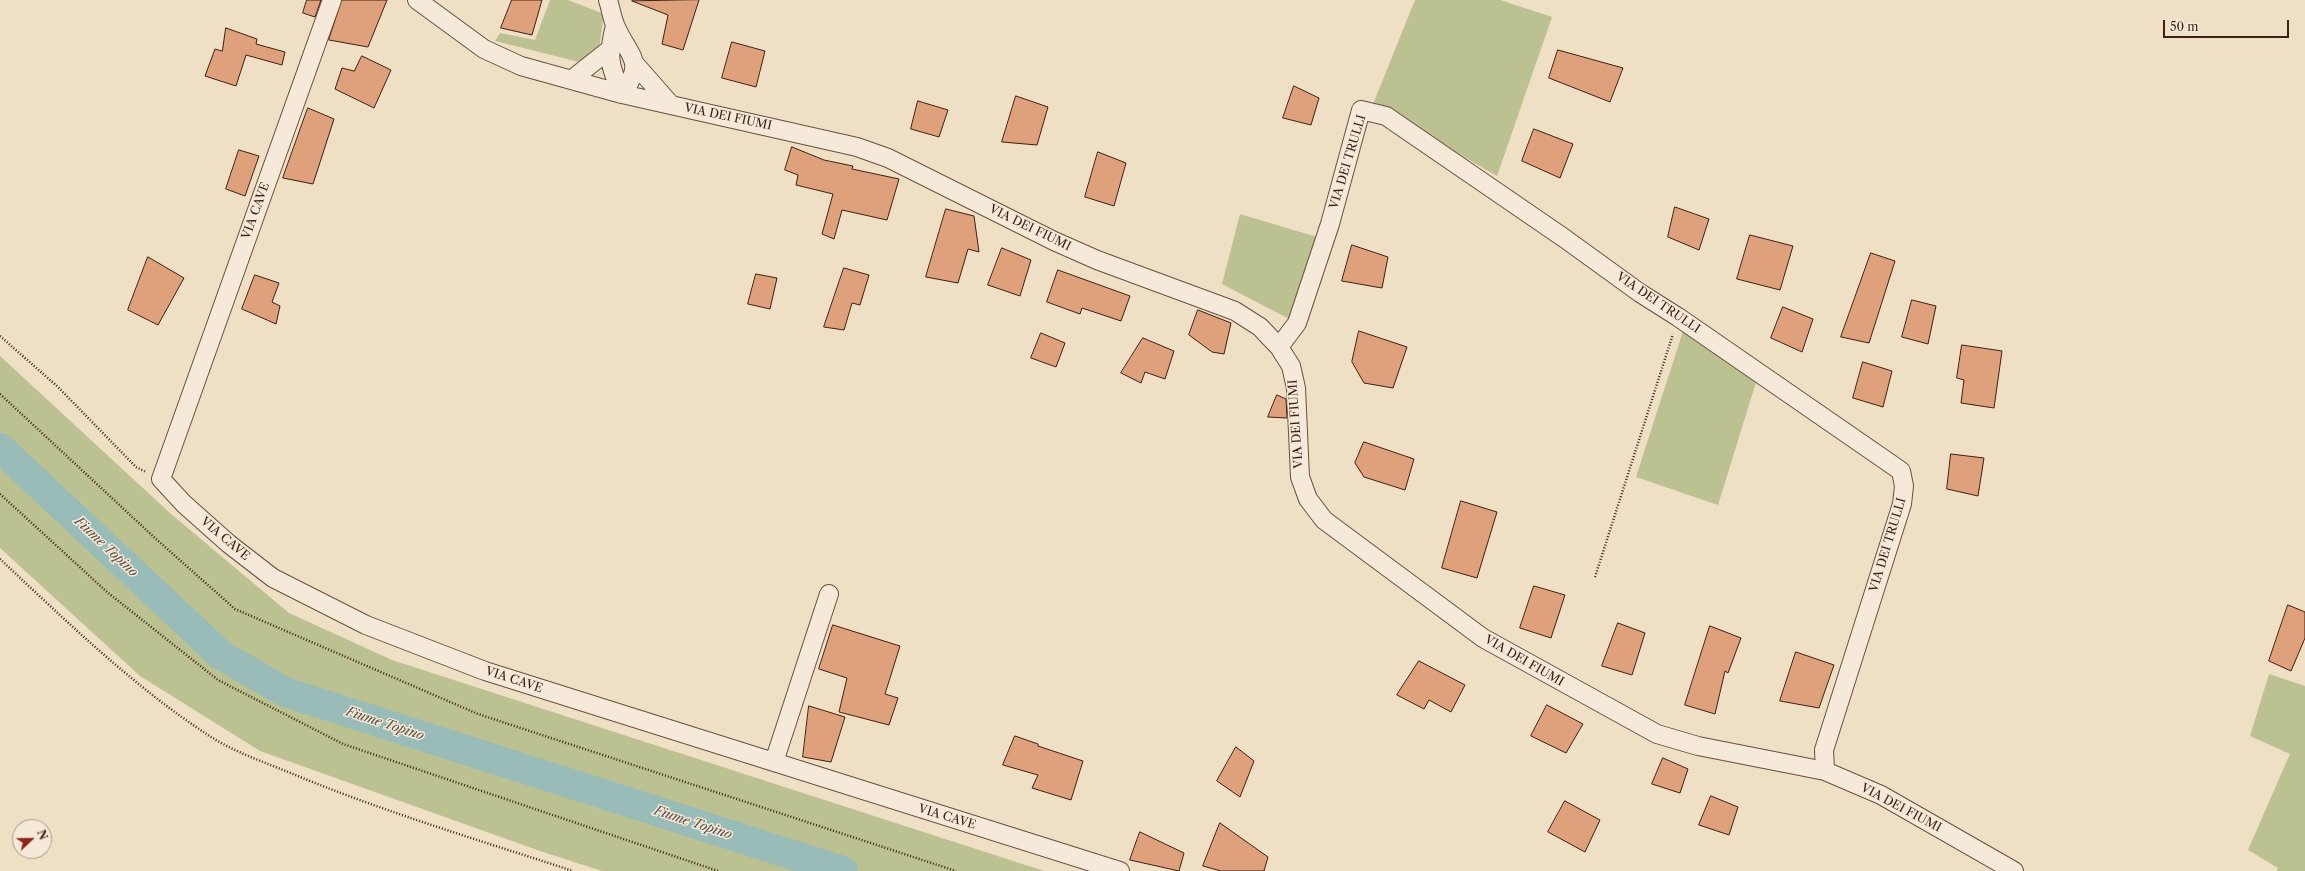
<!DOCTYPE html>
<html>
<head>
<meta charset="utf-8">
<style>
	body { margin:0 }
	#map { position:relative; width:2305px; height:871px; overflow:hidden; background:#efdfc4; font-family:"Libre Caslon Text",serif }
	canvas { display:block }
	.north { position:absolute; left:12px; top:819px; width:40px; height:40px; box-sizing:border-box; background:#f5ead9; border:1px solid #ac998a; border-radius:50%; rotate:68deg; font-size:11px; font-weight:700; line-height:16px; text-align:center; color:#3e1f13 }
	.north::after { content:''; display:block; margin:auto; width:14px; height:18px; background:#8f2418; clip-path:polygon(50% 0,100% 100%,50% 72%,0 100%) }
	.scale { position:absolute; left:2163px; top:20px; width:126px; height:18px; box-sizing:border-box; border:2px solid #3e1f13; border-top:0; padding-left:5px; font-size:12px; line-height:14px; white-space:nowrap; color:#3e1f13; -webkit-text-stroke:3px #f5ead9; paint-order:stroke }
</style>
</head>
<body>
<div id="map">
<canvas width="2305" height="871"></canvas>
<div class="north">N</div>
<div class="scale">50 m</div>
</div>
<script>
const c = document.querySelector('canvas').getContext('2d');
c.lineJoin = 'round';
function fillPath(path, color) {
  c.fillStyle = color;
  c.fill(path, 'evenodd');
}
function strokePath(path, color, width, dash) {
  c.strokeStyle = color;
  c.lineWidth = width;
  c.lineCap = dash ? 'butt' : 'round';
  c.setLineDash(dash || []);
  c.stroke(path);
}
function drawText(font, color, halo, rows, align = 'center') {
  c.font = font + ' "Libre Caslon Text",serif';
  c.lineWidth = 3;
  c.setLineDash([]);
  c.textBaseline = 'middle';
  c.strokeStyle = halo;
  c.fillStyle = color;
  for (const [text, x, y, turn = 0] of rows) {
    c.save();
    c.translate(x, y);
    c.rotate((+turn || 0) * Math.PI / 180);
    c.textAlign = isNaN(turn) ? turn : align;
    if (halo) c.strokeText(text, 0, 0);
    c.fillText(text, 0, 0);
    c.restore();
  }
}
fillPath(new Path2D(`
	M550,0H568L604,14L599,49L579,62L495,41L500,33L535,40Z
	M1415,0H1500L1552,17L1497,176L1373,104Z
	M1240,214L1317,237L1293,321L1222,284Z
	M1684,328L1757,379L1718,505L1636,477Z
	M0,356L171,514L289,613L392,660L1044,871H602L540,851L260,751L140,676L0,548Z
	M2269,674L2305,686V871H2277L2278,868L2248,850L2290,754L2250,736Z`), '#bcc191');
strokePath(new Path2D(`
	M0,448L221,655L285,692L843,871`), '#9abcb9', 30);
const building = new Path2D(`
	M307,0H321L315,17L303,13Z
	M342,0H387L368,47L329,40Z
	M512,0H542L532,35L501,28Z
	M699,0L683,50L662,44L668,15L632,1Z
	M226,28L257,39L256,44L285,52L282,65L246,55L236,86L205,76L215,49L222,51Z
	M732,42L765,51L756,87L722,78Z
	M1558,50L1623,68L1610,102L1549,78Z
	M362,56L391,70L374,108L335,89L342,68L354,71Z
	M1294,86L1319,98L1311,125L1283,118Z
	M1016,96L1048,107L1037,145L1002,142Z
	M918,101L948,110L939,137L911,129Z
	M308,108L334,119L313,184L283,178Z
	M1534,129L1573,144L1560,178L1522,161Z
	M792,147L824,160L853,166L852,169L899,179L887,220L842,210L834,239L822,234L833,194L796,185L798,175L785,170Z
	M239,150L259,156L245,196L226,189Z
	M1098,152L1126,163L1114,206L1085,197Z
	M1675,207L1709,219L1699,250L1668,237Z
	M946,209L974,216L979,252L968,249L958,283L926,277Z
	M1750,235L1793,246L1780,290L1737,279Z
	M1352,245L1388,257L1382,288L1342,281Z
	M1002,248L1031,260L1020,296L988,285Z
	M1871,253L1895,261L1869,343L1841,337Z
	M148,257L184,278L158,325L128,310Z
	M844,268L869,275L860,305L852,303L844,330L824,327Z
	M1058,270L1130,296L1121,321L1082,308L1080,314L1047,302Z
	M756,274L777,278L770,309L748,304Z
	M255,275L279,283L272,302L280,306L276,324L242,309Z
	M1912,300L1936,306L1928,344L1902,337Z
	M1783,307L1813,319L1802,352L1771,338Z
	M1198,310L1231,323L1224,354L1212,352L1189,335Z
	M1359,331L1407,347L1393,388L1364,383L1352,362Z
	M1041,333L1065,343L1056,367L1031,358Z
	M1143,338L1174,351L1165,379L1145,372L1141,383L1121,373Z
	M1962,345L2002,351L1994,408L1961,403L1964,380L1957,378Z
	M1863,362L1892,371L1883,407L1853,398Z
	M1277,395L1286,399L1287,418L1268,417Z
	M1364,442L1414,459L1405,490L1364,477L1355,463Z
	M1951,454L1984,458L1978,496L1947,489Z
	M1461,501L1497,512L1477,578L1442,568Z
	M1534,586L1565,595L1551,638L1520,628Z
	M2288,605L2305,612V638L2291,671L2269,661Z
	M1618,623L1645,633L1632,675L1602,666Z
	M833,625L900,646L885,694L898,698L889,725L839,712L847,678L819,669Z
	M1710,626L1741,638L1728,673L1725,671L1715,714L1685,705Z
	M1796,652L1834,665L1819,708L1780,701Z
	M1419,661L1465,685L1451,712L1429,700L1424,709L1397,695Z
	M1547,705L1583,724L1566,753L1531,736Z
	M809,706L845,717L831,762L803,757Z
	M1015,736L1038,744V746L1083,761L1071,800L1032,788L1038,775L1003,765Z
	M1236,747L1254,761L1240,797L1217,781Z
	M1663,758L1688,769L1680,793L1652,784Z
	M1711,796L1738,807L1729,835L1699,825Z
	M1565,801L1600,820L1585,852L1548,832Z
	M1220,823L1268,857L1264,871H1221L1203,866Z
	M1140,832L1184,853L1179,871L1130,860Z`);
fillPath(building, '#dfa07c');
strokePath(building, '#3e1f13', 1);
const street = new Path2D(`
	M332,0L161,479L184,504L229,544L273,578L366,625L485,671L1120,871
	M417,0L484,49L521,66L622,94L857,147L888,158L1054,241L1097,260L1235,311L1260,327L1279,347L1291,366L1296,388L1300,477L1308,499L1324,520L1483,638L1657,734L1698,746L1825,771L1881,795L2014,871
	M608,0C611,9 612,19 616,27C630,58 646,61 622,94C609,65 607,57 615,26
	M635,64L671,105
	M571,80L609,50
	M1279,347L1297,323L1330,224L1361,110L1386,116L1564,238L1640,293L1678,317L1901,471L1904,486L1902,504L1824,750L1825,771
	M774,762L829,594`);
strokePath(street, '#6a4f3f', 20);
strokePath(new Path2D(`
	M0,336L58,387L136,467L146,472
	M0,394L156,539L235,609L478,714L956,871
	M0,494L107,592L218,680L343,744L718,871
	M0,559C64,619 132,685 205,733C231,751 264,762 293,774C384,812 479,840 573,871
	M1595,577L1673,334`), '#3e1f13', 2.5, [1, 2]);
strokePath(street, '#f5ead9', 18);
drawText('12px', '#3e1f13', '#f5ead9', [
	["VIA DEI FIUMI",728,117,12],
	["VIA DEI TRULLI",1348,162,-73],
	["VIA CAVE",256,211,-70],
	["VIA DEI FIUMI",1030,228,26],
	["VIA DEI TRULLI",1658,303,34],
	["VIA DEI FIUMI",1296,424,-94],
	["VIA CAVE",225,539,40],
	["VIA DEI TRULLI",1888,545,-73],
	["VIA DEI FIUMI",1524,661,30],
	["VIA CAVE",514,680,18],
	["VIA DEI FIUMI",1901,808,28],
	["VIA CAVE",947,817,17]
]);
drawText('italic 13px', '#5a4e45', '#f5ead9', [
	["Fiume Topino",106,547,43],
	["Fiume Topino",385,724,18],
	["Fiume Topino",693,823,18]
]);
</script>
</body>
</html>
